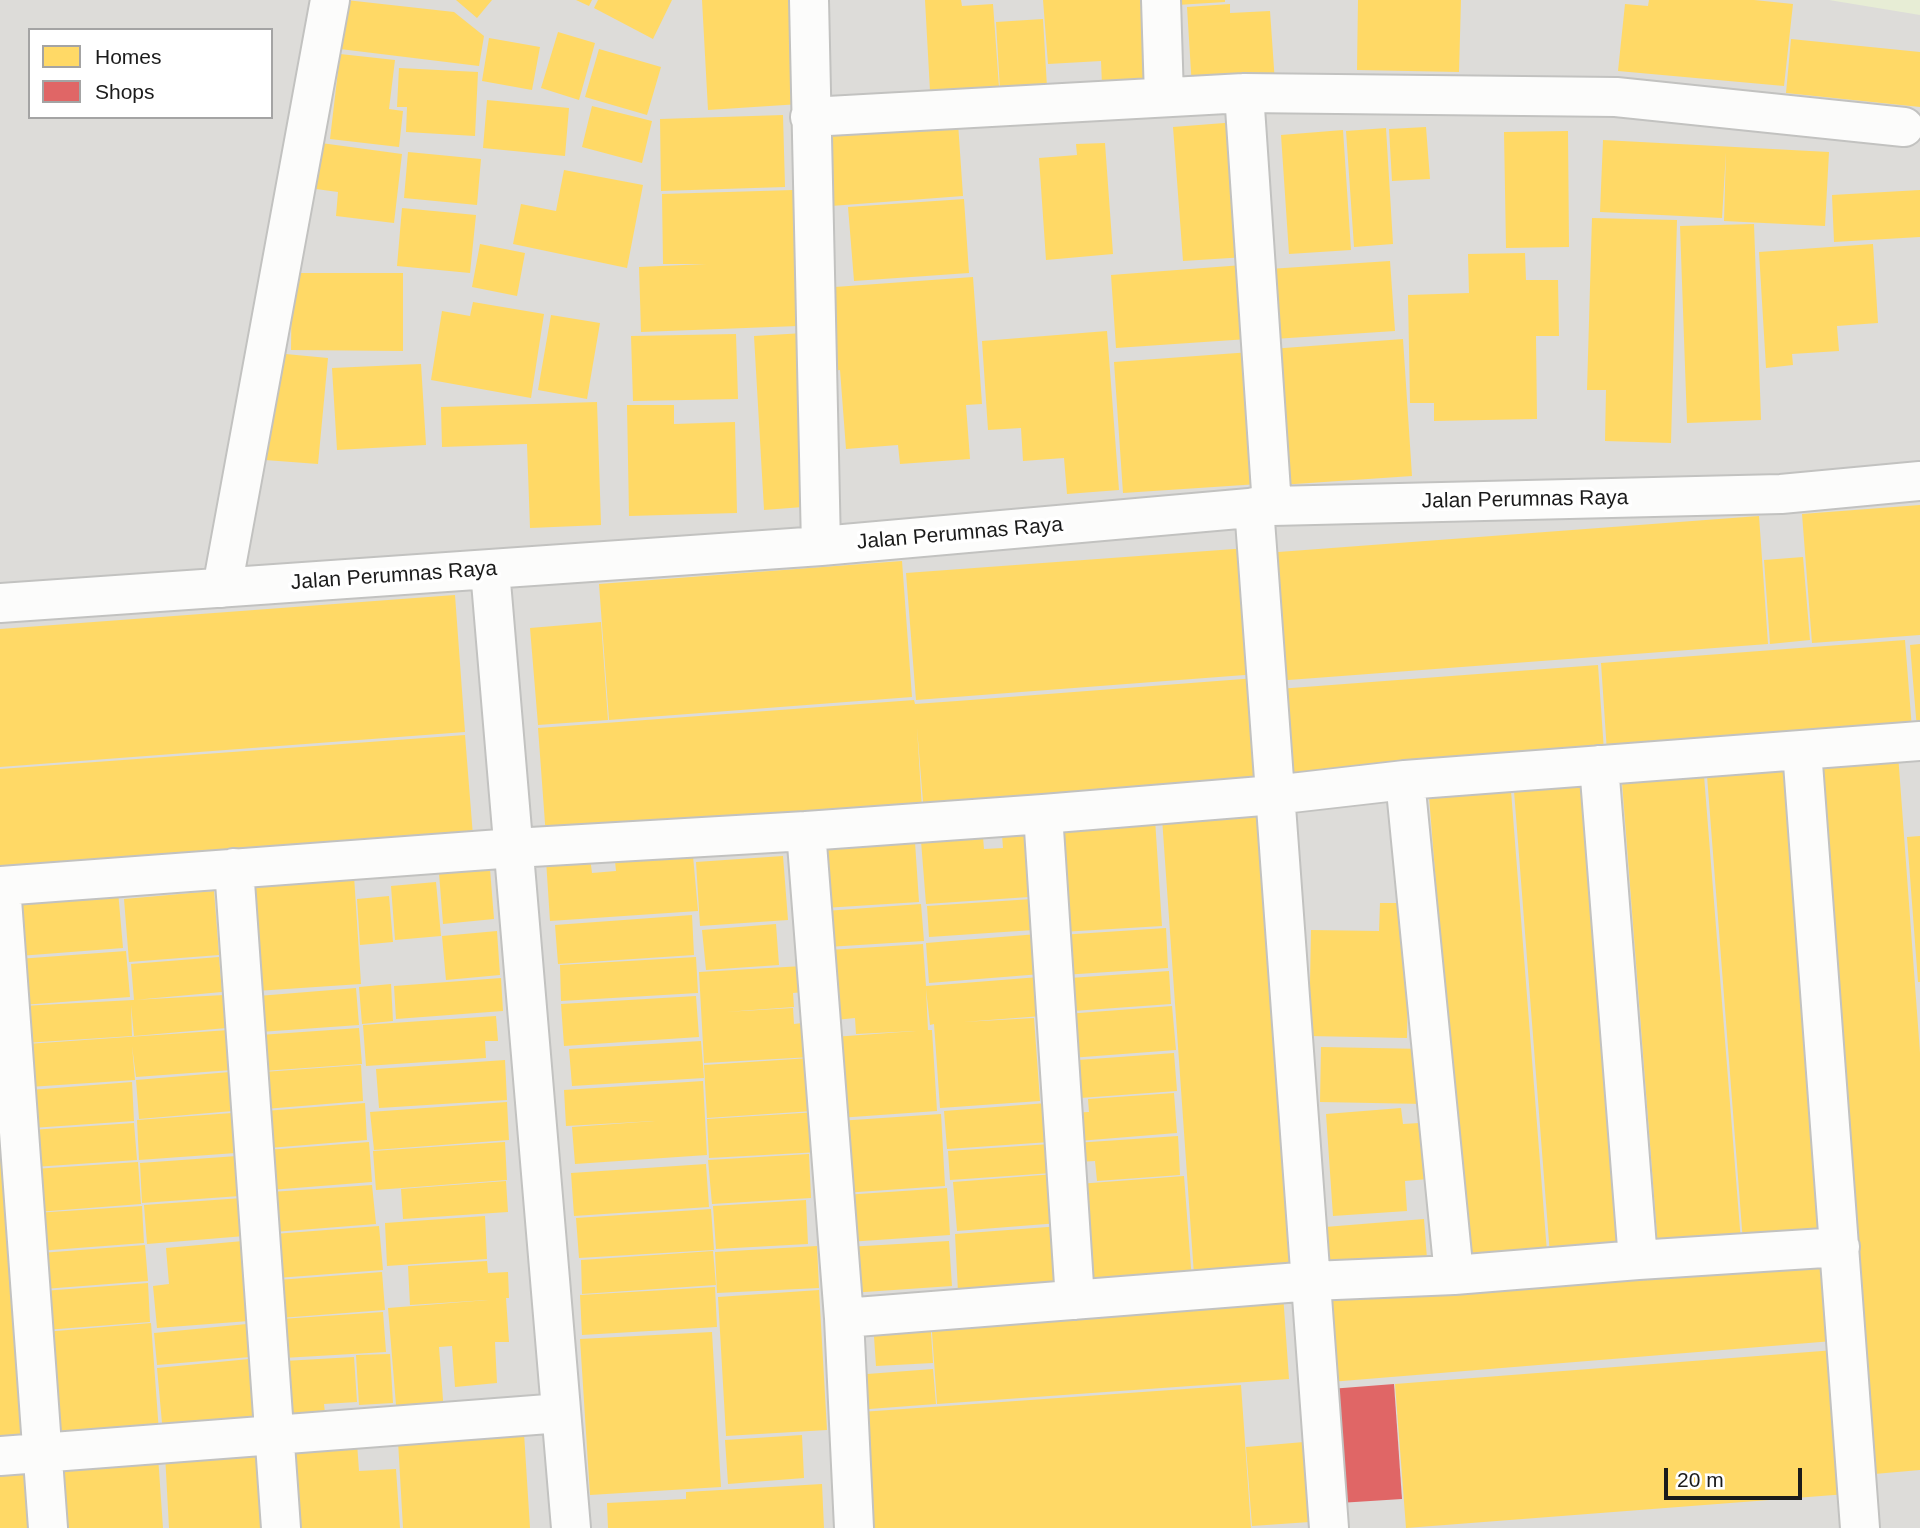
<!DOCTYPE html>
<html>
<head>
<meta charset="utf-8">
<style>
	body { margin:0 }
	#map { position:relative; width:1920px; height:1528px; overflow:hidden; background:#eaeae4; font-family:Arial,sans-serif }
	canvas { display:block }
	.legend { position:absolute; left:28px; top:28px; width:245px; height:91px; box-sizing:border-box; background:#fff; border:2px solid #a4a4a4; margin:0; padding:9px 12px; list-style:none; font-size:21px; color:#1b1b1b }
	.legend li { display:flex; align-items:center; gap:14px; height:35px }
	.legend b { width:35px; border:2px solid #a4a4a4 }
	.scale { position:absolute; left:1664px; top:1468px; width:138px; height:32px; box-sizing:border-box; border:4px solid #1b1b1b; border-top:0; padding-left:9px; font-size:21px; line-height:24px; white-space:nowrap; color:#1b1b1b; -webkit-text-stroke:5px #fff; paint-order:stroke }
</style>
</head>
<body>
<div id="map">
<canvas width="1920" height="1528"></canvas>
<ul class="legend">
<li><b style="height:19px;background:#ffd966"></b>Homes</li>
<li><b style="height:19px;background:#e06666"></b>Shops</li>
</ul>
<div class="scale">20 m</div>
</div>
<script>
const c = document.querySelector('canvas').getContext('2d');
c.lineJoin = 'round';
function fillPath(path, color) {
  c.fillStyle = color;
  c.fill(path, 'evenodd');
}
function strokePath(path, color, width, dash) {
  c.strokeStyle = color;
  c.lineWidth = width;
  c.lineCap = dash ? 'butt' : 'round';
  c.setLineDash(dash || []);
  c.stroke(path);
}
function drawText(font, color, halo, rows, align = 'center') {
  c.font = font + ' Arial,sans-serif';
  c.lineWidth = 7;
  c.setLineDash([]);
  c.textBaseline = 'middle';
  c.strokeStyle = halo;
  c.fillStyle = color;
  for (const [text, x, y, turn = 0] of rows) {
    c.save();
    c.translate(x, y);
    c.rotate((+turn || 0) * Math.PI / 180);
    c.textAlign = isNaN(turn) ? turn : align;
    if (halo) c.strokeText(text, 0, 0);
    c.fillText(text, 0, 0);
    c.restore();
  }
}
fillPath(new Path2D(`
	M0,0H1920V1528H0ZM30,30H271V117H30Z`), '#dddcd9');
fillPath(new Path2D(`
	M1829,0H1920V15Z`), '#e7edd5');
fillPath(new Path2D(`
	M346,0L454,12L484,36L479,66L340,49Z
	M456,0H492L477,18Z
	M576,0H592L589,6Z
	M598,0H672L653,39L594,8Z
	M702,0H794L800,104L708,110Z
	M925,0H961L962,6L993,4L999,87L930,91Z
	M1043,0H1150L1156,82L1102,85L1101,61L1048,64Z
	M1177,0H1225V2L1177,5Z
	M1358,0H1461L1459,72L1357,70Z
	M1649,0H1754L1793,4L1784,86L1618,71L1625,4L1648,6Z
	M1230,4V13L1270,11L1275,83L1192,88L1187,7Z
	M1043,19L1047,87L1000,90L996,22Z
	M558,32L595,43L579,100L541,88Z
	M489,38L540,47L532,90L482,81Z
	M1791,39L1920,52V107L1786,93Z
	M599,49L661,67L647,115L585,97Z
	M340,54L395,60L389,109L403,111L399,147L330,139Z
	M399,68L478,72L475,136L406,132L407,107H397Z
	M487,100L569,108L565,156L483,148Z
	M592,106L652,121L642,163L582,147Z
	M783,115L785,187L661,191L660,119Z
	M1237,122L1246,257L1183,261L1173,127Z
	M958,123L963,196L831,206L826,132Z
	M1426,127L1430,179L1392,181L1389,129Z
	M1386,128L1393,244L1354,247L1346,131Z
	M1343,130L1351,250L1289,254L1281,135Z
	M1568,131L1569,247L1506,248L1504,132Z
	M1603,140L1829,152L1825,226L1724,221L1726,152L1722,218L1600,212Z
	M321,143L402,154L394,223L336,216L338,192L316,189Z
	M1105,143L1113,254L1046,260L1039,158L1077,155L1076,144Z
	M408,152L481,159L477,205L404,198Z
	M564,170L643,185L627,268L513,244L521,204L556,211Z
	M793,190L798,326L641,332L639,267L706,264H663L662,194Z
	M1920,190V237L1834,242L1832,195Z
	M964,199L969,273L854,281L848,207Z
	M402,208L476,215L470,273L397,266Z
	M1592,218L1677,220L1671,443L1605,441L1606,390H1587Z
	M1754,224L1761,420L1687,423L1680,226Z
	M480,244L525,253L517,296L472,287Z
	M1873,244L1878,323L1837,326L1839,351L1792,354L1793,365L1766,368L1759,252Z
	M1525,253L1526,280H1558L1559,336H1536L1537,419L1434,421V403H1410L1408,295L1469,293L1468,254Z
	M1390,261L1395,331L1274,339L1269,269Z
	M1243,265L1248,339L1116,348L1111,275Z
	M292,273H403V351L291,350Z
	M973,277L982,404L966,405L970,459L900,464L898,445L846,449L840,370L827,371L821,288Z
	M473,302L544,314L531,398L431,380L442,311L470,316Z
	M551,315L600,323L587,399L538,390Z
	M1107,331L1119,490L1067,494L1064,458L1023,461L1021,428L988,430L982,341Z
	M804,333L816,506L764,510L754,336Z
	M736,334L738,399L633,401L631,336Z
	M1403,339L1412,476L1280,485L1271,349Z
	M1251,352L1259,484L1123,493L1114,362Z
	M275,353L328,358L318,464L265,460Z
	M421,364L426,445L337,450L332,368Z
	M597,402L601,525L530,528L527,444L442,447L441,407Z
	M627,405H674V424L735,422L737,513L629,516Z
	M1920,505V635L1812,643L1802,514Z
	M1759,516L1768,644L1275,681L1265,553Z
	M1248,548L1258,674L916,700L906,573Z
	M1803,557L1810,640L1770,644L1764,560Z
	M902,561L912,697L609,720L599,584Z
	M455,595L465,732L0,767V629Z
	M601,622L608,720L538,725L530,628Z
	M1905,640L1912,729L1607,752L1601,663Z
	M1920,644V729H1917L1910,645Z
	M1598,665L1604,751L1285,775L1278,689Z
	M1256,678L1264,788L924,814L917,728L922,809L546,837L538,728L914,700L915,704L957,701Z
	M465,735L473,836L0,872V769Z
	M1898,754L1920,1053V1470L1863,1475L1810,761Z
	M1797,755L1834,1235L1743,1242L1706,763Z
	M1703,763L1741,1242L1658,1248L1621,769Z
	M1591,772L1629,1249L1550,1255L1513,778Z
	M1510,778L1547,1252L1466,1259L1428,784Z
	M1264,810L1296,1269L1194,1275L1162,818Z
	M1155,819L1162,926L1062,932L1055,826Z
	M1025,834L1029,897L926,904L921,841L983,837L984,849L1003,848L1002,835Z
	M1920,836V982H1918L1907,837Z
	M915,842L919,902L824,908L820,848Z
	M693,856L698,911L550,921L546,860L590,858L592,873L616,871L615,861Z
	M783,856L788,920L700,926L696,862Z
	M490,869L494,919L443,924L439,873Z
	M354,876L361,984L256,991L250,883Z
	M436,882L441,936L395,940L391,886Z
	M118,891L123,948L19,956L15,899Z
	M214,891L219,955L129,962L124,899Z
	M389,896L393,942L360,945L357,899Z
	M1032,899L1034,930L929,937L927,906Z
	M1380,903H1409L1407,1038L1309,1036L1311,930L1379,931Z
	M921,904L924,941L827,947L825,911Z
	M692,915L694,955L558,964L555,925Z
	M776,924L779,965L706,970L702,930Z
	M1166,928L1168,968L1063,975L1060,935Z
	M497,931L500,975L446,980L442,936Z
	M1038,934L1041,974L929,983L926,943Z
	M923,944L926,986L1039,977L1042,1016L963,1022L1034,1018L1040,1101L940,1108L934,1024L930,1025L926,989L928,1030H932L937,1111L838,1118L833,1037L916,1031L856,1034L855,1018L835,1020L829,950Z
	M126,951L130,997L22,1005L18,959Z
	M219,957L222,992L134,1000L131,964Z
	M696,957L698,993L561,1001L560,965Z
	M803,966L805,992L793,993L794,1007L725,1012L793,1008L794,1024L810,1022L812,1057L704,1063L699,972Z
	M1169,971L1171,1004L1073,1011L1070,978Z
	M501,978L503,1011L396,1019L394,986Z
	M391,984L393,1021L362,1024L359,987Z
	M356,988L359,1025L260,1032L258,996Z
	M224,995L227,1028L134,1036L131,1005L132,1036L25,1043L23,1006Z
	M696,996L699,1037L564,1046L561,1004Z
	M1172,1006L1176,1050L1070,1058L1066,1014Z
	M496,1016L498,1041H485L486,1058L366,1066L363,1025Z
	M359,1028L362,1064L263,1071L260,1035Z
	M229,1030L232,1070L136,1077L132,1046L135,1080L29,1087L27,1044Z
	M701,1041L704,1078L572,1086L569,1049Z
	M1321,1047L1425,1049V1104L1320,1102Z
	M1174,1053L1177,1091L1080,1098L1078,1060Z
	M810,1058L813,1111L707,1118L704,1065Z
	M505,1060L507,1100L379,1108L376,1069Z
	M0,1061L31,1439L0,1441Z
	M361,1065L363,1101L265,1109L263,1072Z
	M230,1072L233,1111L139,1119L136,1080Z
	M703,1081L707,1155L575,1164L572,1127L655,1121L566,1126L564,1090Z
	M132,1082L134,1121L32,1128L30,1090Z
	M1174,1093L1177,1133L1066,1142L1065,1113L1089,1112L1088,1099Z
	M507,1102L509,1140L374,1150L370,1112Z
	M365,1103L367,1140L269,1148L265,1111Z
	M1047,1103L1050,1142L947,1149L944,1111Z
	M1401,1108L1403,1124L1435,1122L1440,1178L1405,1181L1407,1211L1333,1216L1326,1114Z
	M818,1112L820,1152L709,1158L707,1119Z
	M232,1113L236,1153L139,1160L137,1120Z
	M941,1114L945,1186L843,1193L838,1121Z
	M134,1123L137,1160L34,1167L31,1130Z
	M1178,1136L1180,1175L1097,1181L1095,1161L1077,1162L1075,1143Z
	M369,1142L372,1182L270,1190L267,1150Z
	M505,1142L507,1180L376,1190L373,1151Z
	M1050,1144L1052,1173L950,1180L948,1151Z
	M809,1154L811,1198L712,1204L708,1160Z
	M237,1156L240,1196L142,1203L140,1163Z
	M138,1162L141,1204L37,1212L34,1169Z
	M706,1164L709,1207L574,1216L571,1173Z
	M1055,1174L1059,1223L957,1231L953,1182Z
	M1184,1176L1192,1281L1085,1289L1078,1184Z
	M506,1181L508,1212L403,1219L401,1189Z
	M372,1185L376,1224L274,1232L271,1192Z
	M947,1188L950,1235L848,1242L844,1195Z
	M242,1198L245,1236L147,1244L144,1205Z
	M806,1200L808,1244L716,1249L713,1206Z
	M142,1206L144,1243L38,1251L35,1213Z
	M711,1209L714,1250L579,1258L576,1218Z
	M485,1216L487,1259L387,1266L385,1223Z
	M1424,1219L1427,1259L1328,1267L1325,1227Z
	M379,1226L383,1270L277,1278L274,1234Z
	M1061,1226L1065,1284L958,1292L955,1234Z
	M243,1241L249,1321L157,1328L153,1286L169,1284L166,1248Z
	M949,1241L952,1286L850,1293L847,1247Z
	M145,1245L148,1281L44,1289L41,1253Z
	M817,1246L819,1288L717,1293L715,1252Z
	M713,1251L716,1285L582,1294L581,1260Z
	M1827,1258L1833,1341L1330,1382L1324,1298Z
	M487,1261L488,1273L508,1272L509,1298H506L509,1342H495L497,1383L455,1387L452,1346L439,1347L444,1413L397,1417L388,1308L488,1300L410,1305L408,1266Z
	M382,1272L385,1310L280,1318L278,1280Z
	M148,1283L150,1322L45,1330L43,1291Z
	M715,1287L717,1327L582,1335L580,1295Z
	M819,1290L827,1430L726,1436L718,1297Z
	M1283,1294L1289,1379L937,1404L931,1318Z
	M383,1312L386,1352L283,1358L281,1319Z
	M930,1318L933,1363L876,1366L873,1322Z
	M151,1323L159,1432L53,1441L44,1332Z
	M247,1324L250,1357L157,1365L154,1333Z
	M712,1332L721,1487L590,1495L580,1339Z
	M1835,1350L1847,1494L1406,1528L1395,1384Z
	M390,1354L393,1403L359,1405L356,1355Z
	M354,1357L357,1402L324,1404L326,1422L288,1425L284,1361Z
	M249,1359L256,1425L163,1434L157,1368Z
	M933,1369L936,1404L856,1410L854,1375Z
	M1241,1385L1251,1528H869L861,1412Z
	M524,1433L530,1528H403L398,1441Z
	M802,1435L804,1478L728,1484L725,1440Z
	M1304,1442L1310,1522L1252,1526L1246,1447Z
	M357,1443L359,1471L396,1469L400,1528H296L291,1447Z
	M261,1449L266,1528H169L165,1454Z
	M158,1456L163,1528H58L54,1462Z
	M37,1466L42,1528H0V1469Z
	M822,1484L824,1528H608L607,1503L686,1499V1492Z`), '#ffd966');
fillPath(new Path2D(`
	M1394,1384L1402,1499L1339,1503L1330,1389Z`), '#e06666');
const street = new Path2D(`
	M809,0L821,546
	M1161,0L1164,97
	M1244,93L1272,506
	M810,117L1244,93L1616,97L1904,127
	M1254,507L1329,1528
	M490,570L571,1528
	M222,588L330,0
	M0,603L821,546L1272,506L1781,494L1920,481
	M1802,750L1860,1528
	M1599,765L1638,1260
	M1405,780L1454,1275
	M1043,814L1075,1300
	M806,831L844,1318L854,1528
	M234,868L281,1528
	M0,886L514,848L806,831L1043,814L1274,795L1405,780L1920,741
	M1,886L48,1528
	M844,1318L1312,1281L1454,1275L1638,1260L1840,1247
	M0,1456L561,1413`);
strokePath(street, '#c2c2c0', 42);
strokePath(street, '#fcfcfb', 38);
drawText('21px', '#1b1b1b', '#fff', [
	["Jalan Perumnas Raya",1525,500,-1],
	["Jalan Perumnas Raya",960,534,-5],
	["Jalan Perumnas Raya",394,576,-4]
]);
</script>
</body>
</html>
